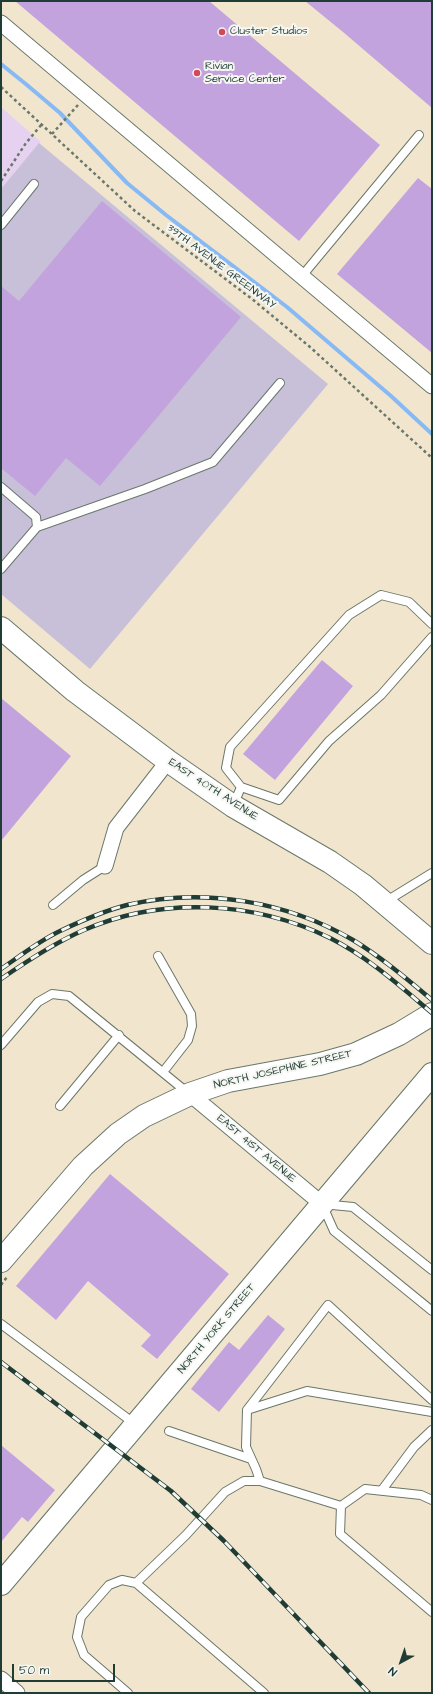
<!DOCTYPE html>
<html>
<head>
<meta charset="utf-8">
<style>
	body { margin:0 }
	#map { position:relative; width:433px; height:1694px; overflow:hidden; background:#f2e5ce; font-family:"Architects Daughter",sans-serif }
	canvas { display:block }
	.frame { position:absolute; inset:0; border:2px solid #1f3d34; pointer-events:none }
	.north { position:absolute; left:381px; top:1642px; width:40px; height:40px; -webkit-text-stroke:3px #f6f6f2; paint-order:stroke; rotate:220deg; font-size:11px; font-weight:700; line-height:16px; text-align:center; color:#1f3d34 }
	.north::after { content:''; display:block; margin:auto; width:14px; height:18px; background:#1f3d34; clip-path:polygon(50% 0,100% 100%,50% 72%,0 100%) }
	.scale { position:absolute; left:12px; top:1664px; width:103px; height:18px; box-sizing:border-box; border:2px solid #1f3d34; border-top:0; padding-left:5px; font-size:12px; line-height:14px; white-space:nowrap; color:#1f3d34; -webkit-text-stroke:3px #f6f6f2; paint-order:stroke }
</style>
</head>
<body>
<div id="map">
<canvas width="433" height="1694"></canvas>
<div class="frame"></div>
<div class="north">N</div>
<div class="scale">50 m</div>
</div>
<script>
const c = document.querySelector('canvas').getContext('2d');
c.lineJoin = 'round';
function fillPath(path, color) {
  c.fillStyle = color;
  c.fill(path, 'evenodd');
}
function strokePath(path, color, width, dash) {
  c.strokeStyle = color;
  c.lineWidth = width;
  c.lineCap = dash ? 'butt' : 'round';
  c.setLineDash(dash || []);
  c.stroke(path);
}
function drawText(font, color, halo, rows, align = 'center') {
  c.font = font + ' "Architects Daughter",sans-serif';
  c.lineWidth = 4;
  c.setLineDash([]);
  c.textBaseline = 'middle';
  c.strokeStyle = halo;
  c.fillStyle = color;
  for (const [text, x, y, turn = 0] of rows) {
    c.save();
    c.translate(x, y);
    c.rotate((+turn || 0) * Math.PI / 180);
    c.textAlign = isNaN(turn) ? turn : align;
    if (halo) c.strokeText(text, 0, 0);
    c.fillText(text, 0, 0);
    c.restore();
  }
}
fillPath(new Path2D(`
	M1,107L41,142L1,189Z`), '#e6d2f0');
fillPath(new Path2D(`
	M39,143L328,384L90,669L1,594V189Z`), '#c8bfd8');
strokePath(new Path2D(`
	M1,64L27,85L60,113L127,183L166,215L287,307L391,396L432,434`), '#87b9f4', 4);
fillPath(new Path2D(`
	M15,1H209L380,145L299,241Z
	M305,1H432V108L343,32Z
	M418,178L432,189V353L337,274Z
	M102,201L241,317L100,486L66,458L35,496L1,468V286L19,301Z
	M322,660L353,686L275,780L243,754Z
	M1,698L71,756L1,841Z
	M110,1174L229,1274L157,1359L141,1346L151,1335L88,1281L56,1320L16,1286Z
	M268,1315L285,1329L257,1365L219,1412L191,1389L229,1342L239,1350Z
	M1,1445L55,1490L28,1522L22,1517L1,1542Z`), '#c3a3dd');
const lane = new Path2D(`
	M1,225L34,184
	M302,276L419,135
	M1,487L36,517L37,527L1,569
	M37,527L145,489L213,462L280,383
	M241,787L279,800L329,741L381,695L432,637
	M233,806L241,787L226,768L230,747L349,615L381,595L409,602L432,624
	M385,902L432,873
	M53,905L83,880L105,866
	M158,956L191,1014L192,1026L188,1040L163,1072
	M1,1045L38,1002L52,994L69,996L188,1093
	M60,1106L119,1035
	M432,1270L353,1207L322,1204L334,1231L432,1311
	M1,1324L135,1424
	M247,1410L307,1391L432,1412
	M169,1431L251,1459
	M260,1481L256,1469L246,1447L247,1410L328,1305L432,1400
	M382,1490L414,1447L432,1430
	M432,1500L421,1495L365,1489L341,1506L340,1534L432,1612
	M136,1583L186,1535L225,1492L244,1481H260L341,1506
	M128,1693L84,1655L77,1637L81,1617L109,1585L122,1580L136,1583L264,1693`);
const street = new Path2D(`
	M1,23L432,386
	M105,866L116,828L168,761
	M190,1094L322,1204
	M1,1679L17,1693`);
const secondary = new Path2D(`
	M1,628L75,691L168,761L233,806L330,862L363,885L432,943
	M1,1261L83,1166L118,1134L144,1116L190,1094L228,1081L320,1064L356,1054L399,1034L432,1014
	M1,1584L432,1074`);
strokePath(lane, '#69786a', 10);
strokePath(street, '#69786a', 17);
strokePath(secondary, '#69786a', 24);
strokePath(new Path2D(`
	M1,87L135,211L252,299L310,347L432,458
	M52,134L78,105
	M1,181L26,143L42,124
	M1,1285L7,1277`), '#69786a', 2.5, [3, 3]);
strokePath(lane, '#fff', 8);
strokePath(street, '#fff', 15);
strokePath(secondary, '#fff', 22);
const rail = new Path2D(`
	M1,969C20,956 39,941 60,931C81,921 104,911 127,905C203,887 286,901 353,940C381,957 407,979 432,1000
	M1,979C27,961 54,943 84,930C162,896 254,901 330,938C368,957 400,986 432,1013
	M1,1362L171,1491L224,1541L369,1693`);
strokePath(rail, '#1f3d34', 4.5);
strokePath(rail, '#f6f6f2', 3, [9]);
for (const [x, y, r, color] of [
	[222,32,4,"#d1495b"],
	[197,73,4,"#d1495b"]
]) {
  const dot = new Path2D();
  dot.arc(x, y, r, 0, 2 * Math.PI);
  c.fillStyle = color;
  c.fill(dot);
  strokePath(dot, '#f6f6f2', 1.5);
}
drawText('11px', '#1f3d34', '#f6f6f2', [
	["Cluster Studios",230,32],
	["Rivian",205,67],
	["Service Center",205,80]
], 'left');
drawText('11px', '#1f3d34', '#f6f6f2', [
	["39TH AVENUE GREENWAY",221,267,37],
	["EAST 40TH AVENUE",213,790,33],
	["NORTH JOSEPHINE STREET",283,1070,-13],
	["EAST 41ST AVENUE",256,1149,40],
	["NORTH YORK STREET",217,1329,-50]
]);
</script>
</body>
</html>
